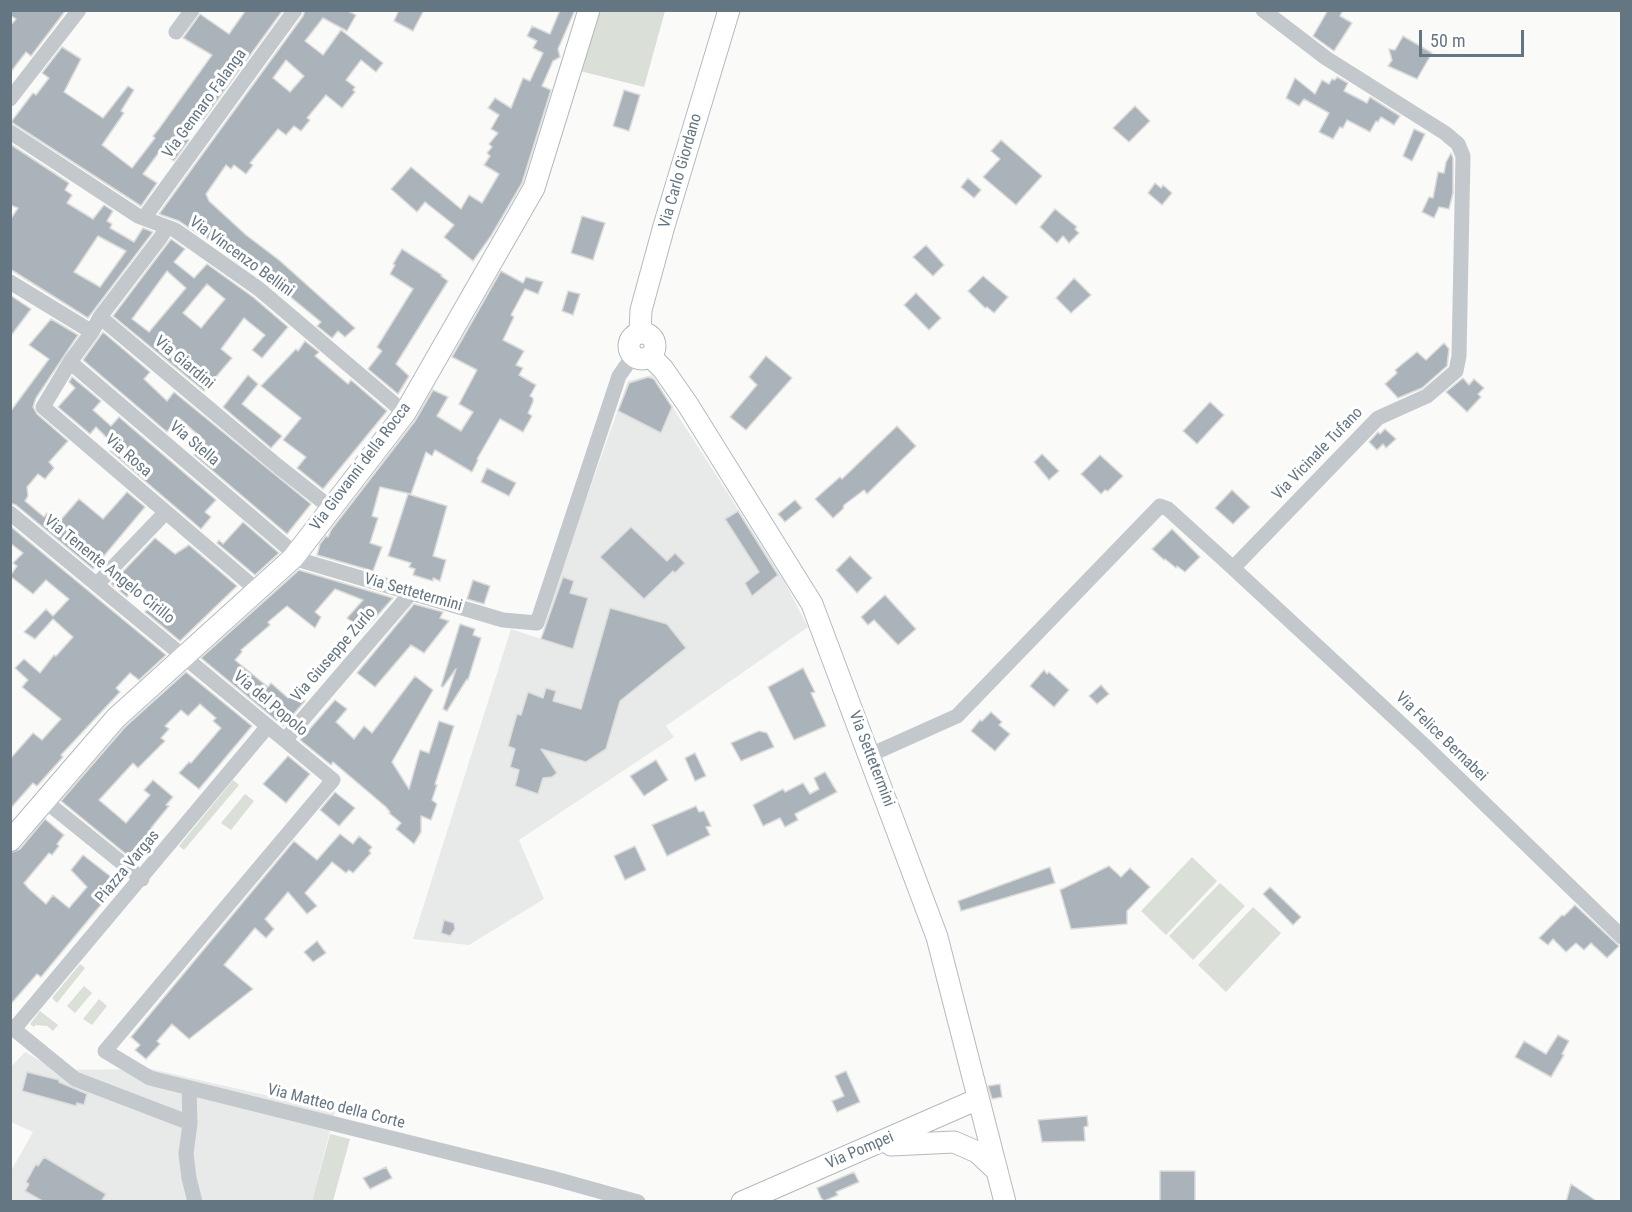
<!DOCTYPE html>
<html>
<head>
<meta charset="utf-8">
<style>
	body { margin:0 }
	#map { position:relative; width:1632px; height:1212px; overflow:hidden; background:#fafaf8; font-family:"Roboto Condensed",sans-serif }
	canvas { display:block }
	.frame { position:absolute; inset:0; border:12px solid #657683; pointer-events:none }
	.scale { position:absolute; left:1419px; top:30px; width:105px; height:27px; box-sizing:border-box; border:3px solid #657683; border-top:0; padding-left:8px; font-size:18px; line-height:21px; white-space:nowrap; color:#657683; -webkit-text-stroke:4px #fff; paint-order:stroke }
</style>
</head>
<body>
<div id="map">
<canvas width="1632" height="1212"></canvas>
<div class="frame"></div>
<div class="scale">50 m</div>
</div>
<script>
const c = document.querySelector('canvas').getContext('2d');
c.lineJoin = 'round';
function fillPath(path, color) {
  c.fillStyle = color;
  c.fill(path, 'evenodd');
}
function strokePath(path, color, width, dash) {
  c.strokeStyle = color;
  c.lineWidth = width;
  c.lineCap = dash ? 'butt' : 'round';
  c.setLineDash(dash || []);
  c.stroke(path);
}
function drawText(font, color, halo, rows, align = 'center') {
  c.font = font + ' "Roboto Condensed",sans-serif';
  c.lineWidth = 6;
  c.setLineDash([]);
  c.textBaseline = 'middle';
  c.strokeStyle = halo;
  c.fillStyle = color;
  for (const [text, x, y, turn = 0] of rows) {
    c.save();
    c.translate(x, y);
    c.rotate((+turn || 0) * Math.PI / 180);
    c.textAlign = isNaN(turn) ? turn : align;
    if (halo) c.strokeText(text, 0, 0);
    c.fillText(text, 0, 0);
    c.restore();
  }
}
fillPath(new Path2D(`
	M652,375L784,581L808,627L666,726L674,737L519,840L544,899L469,945L413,939L511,629L541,639L559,576L628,381Z
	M25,1052L56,1070L151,1069L335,1111L312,1201H11V1171L33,1132L11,1122L10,1068Z`), '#e8e9e9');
fillPath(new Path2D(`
	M600,11H665L644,87L580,71Z
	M233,780L239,785L184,850L179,846Z
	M245,794L254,801L231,830L221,823Z
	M1192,857L1217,881L1166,935L1141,911Z
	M1220,883L1245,906L1193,960L1169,936Z
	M1253,907L1281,933L1226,992L1198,965Z
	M80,964L85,968L57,1003L52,998Z
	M84,986L92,993L75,1013L67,1006Z
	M99,999L107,1006L92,1025L83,1019Z
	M40,1011L58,1025L53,1031L47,1026L35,1025L34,1027L30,1024Z
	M330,1134L350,1139L333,1201H312Z`), '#dadfd7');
const building = new Path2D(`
	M10,10H66L31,56L26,52L10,73V26L16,19L10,15Z
	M246,10H283L203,120L196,114L182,134L189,140L174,161L160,151L143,174L157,183L141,206L11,122L33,93L36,95L49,78L42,73L62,47L81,59L64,92L103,118L128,86L134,90L121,111L124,113L102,145L132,168L155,138L153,136L158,130L212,55L183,38L200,14L229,34Z
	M305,10H346L356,15L347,31L323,18L305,41L323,55L341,30L383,63L376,72L361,60L346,80L355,87L353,90L355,92L342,108L326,95L307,118L310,120L301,131L294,126L286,135L278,129L250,163L253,165L246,174L234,165L231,169L226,165L206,194L209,201L246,235L279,260L355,328L345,337L338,331L332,338L317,326L321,322L282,290L284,287L267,272L265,275L244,256L238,263L200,233L198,234L179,221L159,214L303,16ZM286,60L304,76L290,92L273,78Z
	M399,10H424L413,31L394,21Z
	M560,10H575L558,49L560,57L553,61L542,86L551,90L522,183L491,236L473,261L444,237L454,225L425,202L417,212L391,189L411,167L461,209L469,195L482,203L499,174L484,165L490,156L487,153L492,147L489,144L498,133L491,129L499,115L488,108L495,98L511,108L523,78L530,81L543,53L533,48L537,41L527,36L532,26L550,34Z
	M1328,10H1343L1340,16L1352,23L1334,51L1313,36Z
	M1403,36L1432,53L1417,79L1388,66L1392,60L1389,49L1395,50Z
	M1337,77L1348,83L1344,91L1367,103L1370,97L1400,116L1394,125L1381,117L1378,122L1376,121L1370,132L1347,120L1343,128L1340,127L1333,139L1319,132L1329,113L1304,99L1299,106L1286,98L1295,78L1315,94L1322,80L1329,84L1332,79L1335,80Z
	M624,90L640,95L629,131L613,126Z
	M1135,106L1150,121L1129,142L1113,128Z
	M1414,129L1425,134L1412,161L1403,156Z
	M1001,140L1042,176L1016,205L983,177L1000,159L991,151Z
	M10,144L69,183L65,190L72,195L67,203L93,219L104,205L113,211L107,221L112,224L110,228L134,242L143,228L153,232L88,318L10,269V220L18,208L10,205ZM98,236L126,251L100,287L74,272Z
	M1451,153L1453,158V193L1449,209L1439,207L1434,218L1422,212L1429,197L1433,198L1438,172L1444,173L1446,162Z
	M968,178L981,190L974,198L961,187Z
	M1155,183L1161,188L1163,185L1172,193L1162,205L1148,193Z
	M1055,209L1077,227L1075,229L1079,233L1069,243L1063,236L1057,243L1040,227Z
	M582,216L605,223L593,260L571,253Z
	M171,239L185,249L174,262L194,278L207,264L253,297L288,327L262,358L252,350L265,335L244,318L221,349L232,358L204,391L113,316ZM167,271L186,288L149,332L132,319ZM207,284L225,299L201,328L183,313Z
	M926,245L944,265L933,276L913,257Z
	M402,249L442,275L441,276L448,281L396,364L409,376L398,394L368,369L382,351L377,347L413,289L390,274L395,265L393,264Z
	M501,271L523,283L526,277L543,282L538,294L525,289L511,315L514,317L503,340L524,351L516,365L523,368L519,375L536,385L530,396L533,398V402L528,413L532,416L523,432L500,419L477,459L478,460L472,472L435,450L432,456L426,452L411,494L380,487L372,516L378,518L370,543L382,547L373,571L317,555L320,544L326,536L328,537L331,530L415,421L433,390L448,397L437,416L461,431L473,412L459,404L477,370L452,357Z
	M983,276L1008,297L994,313L987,307L985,308L968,291Z
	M1074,278L1091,295L1071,313L1056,298Z
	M568,291L580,294L573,315L562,311Z
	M916,293L941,318L929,330L904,305Z
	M10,295L31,309L10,337Z
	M51,319L78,335L36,398L33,407L37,414L68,441L49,462L54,468L45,479L38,474L27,487L28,496L25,501L44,517L47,513L58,523L79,499L103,519L127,492L145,507L93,569L16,505L10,503V412L49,359L29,345Z
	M103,332L150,372L144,379L167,401L174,392L311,504L287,534L194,455L205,441L188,426L179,418L167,432L83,360Z
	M305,341L319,352L315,356L348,384L351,380L387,411L323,489L297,468L306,457L283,440L301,418L261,386L296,349L298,351Z
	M1444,343L1449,349L1447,366L1422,388L1398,398L1385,384L1397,373L1395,370L1417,352L1426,360Z
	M766,356L792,378L746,430L730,417L757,385L749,377Z
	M248,375L258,384L242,404L282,436L271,448L223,407Z
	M72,377L101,401L93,410L111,426L119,417L216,500L205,512L211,517L201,529L110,451L114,445L96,427L90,434L58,407L75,388L69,382Z
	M648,377L654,379L672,407L661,433L618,411L629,383Z
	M1463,378L1469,385L1474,379L1484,388L1478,394L1481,397L1467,412L1446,392Z
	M1210,402L1224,415L1197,444L1183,431Z
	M897,426L916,446L867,494L864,490L844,505L843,509L833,518L815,499L840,477L842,479Z
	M1385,429L1396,439L1386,448L1383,444L1377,450L1369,442L1378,432L1380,434Z
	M1042,454L1059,471L1049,480L1034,462Z
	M1100,455L1123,476L1108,491L1105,490L1101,494L1081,474Z
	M487,468L516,483L509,496L481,482Z
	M1232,490L1250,507L1233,524L1215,508Z
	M408,494L447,506L433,556L446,560L440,581L433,578V581L413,575L415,569L409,567L411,563L388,556Z
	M795,500L802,508L785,522L778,514Z
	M738,511L778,575L752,596L745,583L759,572L725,519Z
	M243,522L279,553L255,575L217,543L219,540L223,544Z
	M10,526L166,655L139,680L130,673L116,688L120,692L61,755L63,757L37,786L33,783L10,809V759L33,733L42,740L61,719L22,687L28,680L15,668L24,659L40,673L54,655L56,656L73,637L53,619L35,639L24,632L46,609L53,616L69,599L46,580L33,594L10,576L17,566L13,563L23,553L10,543Z
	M631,527L667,561L675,553L685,563L675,573L673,571L644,599L600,557Z
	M1172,529L1200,557L1185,572L1177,566L1176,568L1165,559L1164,560L1152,549Z
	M155,538L175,554L189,545L237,586L180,641L145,612L156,599L138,584L127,597L111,584Z
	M850,556L872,578L857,593L836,570Z
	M299,570L393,598L361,634L352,627L355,624L347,618L363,600L335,589L315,612L321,617L315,628L287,606L268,622L270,625L241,650L242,652L235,660L268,687L271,683L288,698L295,692L305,701L283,726L201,658Z
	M563,577L574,581L570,593L588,598L573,649L541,639Z
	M473,580L490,586L484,604L467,599Z
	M885,595L916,629L898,645L874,620L868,625L861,617Z
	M414,604L443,612L440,618L449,621L424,653L411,645L375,687L357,673Z
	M610,608L667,624L686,648L620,701L606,749L586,762L541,749L557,773L552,777L543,778L538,794L515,786L519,770L510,767L515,749L508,746L517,714L521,715L528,692L543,698L546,688L556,691L553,701L581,709Z
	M460,624L475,629L473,635L481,638L468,680L467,679L447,711L443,709L456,669L443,687L441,686Z
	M803,668L815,692L811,693L826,726L794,740L768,687Z
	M1044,670L1047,674L1049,672L1069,690L1054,707L1030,686Z
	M186,672L252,726L199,789L179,773L189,762L191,763L221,728L213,721L216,718L200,704L188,716L181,710L165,726L169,729L161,738L165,741L138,768L133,763L99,800L126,823L150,795L144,790L153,780L173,797L166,805L169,806L151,828L160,835L137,863L61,801L125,727Z
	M415,676L433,690L392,762L409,789L420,750L429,753L439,721L454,726L435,784L437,785L432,800L437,804L431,820L421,816V832L414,844L396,829L401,823L389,813L390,812L386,807L333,762L331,765L300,740L335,700L347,709L336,722L354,739L364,726L372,733Z
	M1101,685L1109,694L1097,704L1089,696Z
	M991,712L1002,722L999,725L1010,734L995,751L971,731L980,720L982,721Z
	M759,731L767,733L774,747L741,761L731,743Z
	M695,753L706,776L695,781L685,758Z
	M288,756L310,774L286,803L263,784Z
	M656,760L668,780L644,796L630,776Z
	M825,772L837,792L795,814L798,820L785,827L780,818L763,826L753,805L783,789L785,792L803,783L810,794L819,789L814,778Z
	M335,792L355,808L339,826L320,810Z
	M696,806L699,812L704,811L711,826L706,827L710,835L667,856L652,825Z
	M45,819L64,835L57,844L59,846L52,855L49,853L24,883L29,889L46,904L53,895L69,908L87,887L71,870L83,855L119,883L41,977L37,974L10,1005V853L20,849Z
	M340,834L353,844L359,836L372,847L369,851L371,853L353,873L349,870L346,873L332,862L305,893L317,906L307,914L288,892L265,919L274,929L266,938L255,928L224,965L253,989L189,1039L172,1024L157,1041L160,1044L146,1059L135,1050L140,1045L131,1037L294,841L317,860Z
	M635,846L646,870L625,880L614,856Z
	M1109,866L1121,877L1130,868L1150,887L1127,911V924L1071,929L1060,890Z
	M1050,867L1055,883L961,911L958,901Z
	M1270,887L1301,917L1293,925L1263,894Z
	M1575,905L1619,946L1607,958L1591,943L1584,950L1576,943L1566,952L1553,939L1548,945L1539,938L1562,915L1564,916Z
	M444,920L454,923L455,929L450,936L441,933Z
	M317,941L326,953L313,962L304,952Z
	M1558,1035L1569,1041L1562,1054L1564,1055L1551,1077L1515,1057L1524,1041L1546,1054Z
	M846,1071L860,1102L837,1112L832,1101L844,1096L835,1076Z
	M27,1072L59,1080V1082L87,1094L84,1105L77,1103L76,1106L22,1091Z
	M1000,1084L1002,1097L992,1099L988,1086Z
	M1087,1116L1088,1126L1084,1127L1085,1141L1042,1142L1038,1120Z
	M44,1157L106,1194L101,1202H44L25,1191L29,1184L26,1182L36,1164L38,1166Z
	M386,1167L392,1178L370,1189L363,1178Z
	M1160,1171H1195V1202H1160Z
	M854,1172L859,1182L836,1192L838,1195L824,1201L821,1198L817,1188Z
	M1571,1184L1598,1202H1566Z`);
fillPath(building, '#aab3b9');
strokePath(building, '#dcdcda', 1.5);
const secondary = new Path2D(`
	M640,333L641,310L664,226L729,10
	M629 346a13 13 0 1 1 26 0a13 13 0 1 1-26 0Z
	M650,356L663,369L688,405L812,604L937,937L1005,1202
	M10,841L116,718L293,558L405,413L534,188L589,10
	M891,1145L954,1142L977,1152L996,1170
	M742,1202L978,1099`);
strokePath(secondary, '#b3babf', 23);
strokePath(new Path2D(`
	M176,32L192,10
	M10,99L79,10
	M10,132L138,216L175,230L259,289L405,413
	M144,218L295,10
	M10,282L92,332L100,317L279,467L331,508
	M100,317L161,237L167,227
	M92,332L70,362L43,407L257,590
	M70,362L295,554
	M10,513L333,780L105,1051L150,1078L552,1178L638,1202
	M293,558L503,620L537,623L619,376L633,356
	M1233,568L1425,746L1622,937
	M97,584L165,513
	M285,740L411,593
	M870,755L957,716L1160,506L1168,509L1233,568L1378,418L1427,396L1456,371L1459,356L1463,156L1458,144L1445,133L1326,58L1263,10
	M44,800L142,879
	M10,1026L75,1079L190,1123
	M14,1029L268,726
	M189,1089L190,1123L186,1154L189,1178L195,1202`), '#c3c8cc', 15);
strokePath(secondary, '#fff', 21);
drawText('16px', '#657683', '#fff', [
	["Via Gennaro Falanga",205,104,-54],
	["Via Carlo Giordano",681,171,-74],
	["Via Vincenzo Bellini",241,257,36],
	["Via Giardini",184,363,40],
	["Via Stella",194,444,40],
	["Via Vicinale Tufano",1318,454,-46],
	["Via Rosa",128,456,41],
	["Via Giovanni della Rocca",361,467,-53],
	["Via Tenente Angelo Cirillo",109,570,39],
	["Via Settetermini",413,593,16],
	["Via Giuseppe Zurlo",334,655,-49],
	["Via del Popolo",270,704,40],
	["Via Felice Bernabei",1441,737,44],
	["Via Settetermini",871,759,69],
	["Piazza Vargas",128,867,-50],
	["Via Matteo della Corte",336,1107,14],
	["Via Pompei",860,1151,-23]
]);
</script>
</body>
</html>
